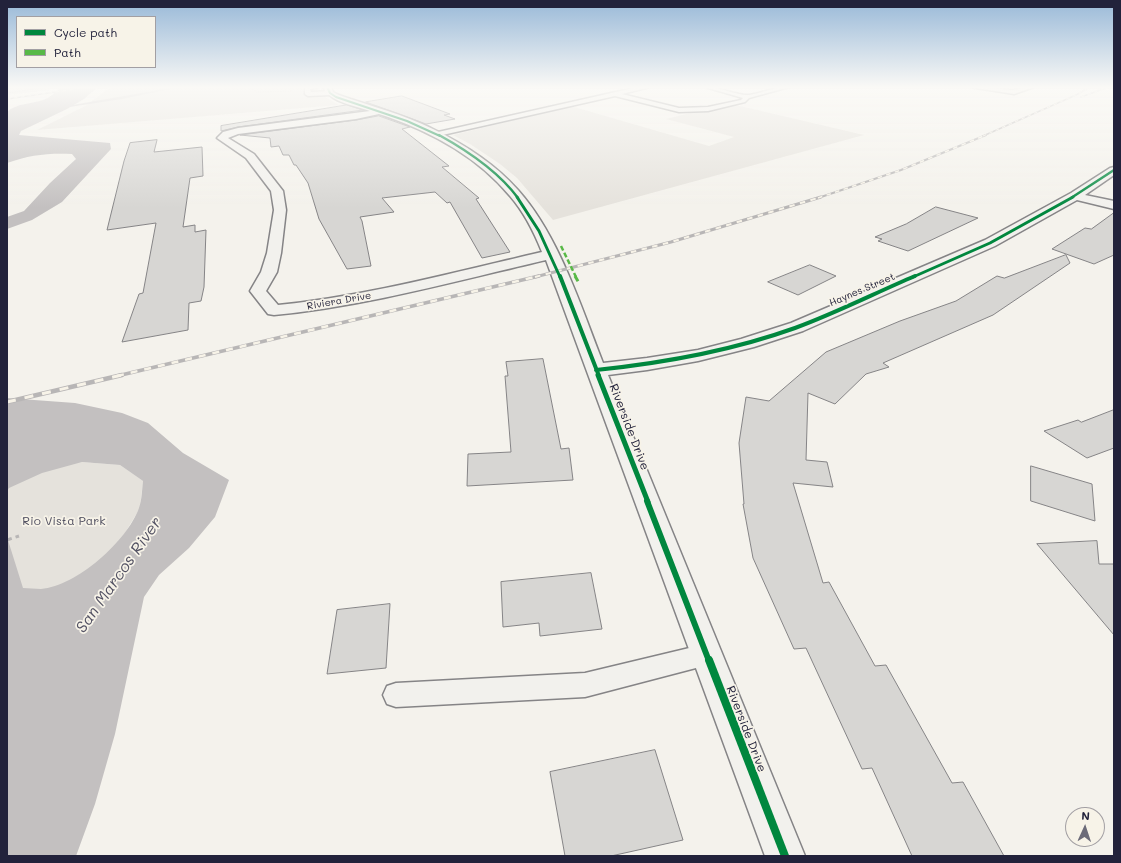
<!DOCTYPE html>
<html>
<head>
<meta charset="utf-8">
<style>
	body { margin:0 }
	#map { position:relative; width:1121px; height:863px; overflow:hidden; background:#f4f2ec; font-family:Mali,sans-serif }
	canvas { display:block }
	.frame { position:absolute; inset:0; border:8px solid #22223b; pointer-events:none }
	.legend { position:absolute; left:16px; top:16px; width:140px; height:52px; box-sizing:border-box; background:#f7f3e8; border:1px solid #a29fa3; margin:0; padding:5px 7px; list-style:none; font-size:12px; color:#22223b }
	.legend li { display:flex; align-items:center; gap:8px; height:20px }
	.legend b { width:20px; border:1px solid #a29fa3 }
	.north { position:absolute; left:1065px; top:807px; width:40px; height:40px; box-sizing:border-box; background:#f7f3e8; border:1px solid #a29fa3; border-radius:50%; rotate:3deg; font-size:11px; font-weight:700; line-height:16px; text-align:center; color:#22223b }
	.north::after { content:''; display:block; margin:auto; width:14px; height:18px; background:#6c6b79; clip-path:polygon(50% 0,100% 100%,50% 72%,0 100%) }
</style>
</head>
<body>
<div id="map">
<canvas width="1121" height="863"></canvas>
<div class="frame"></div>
<ul class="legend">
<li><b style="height:5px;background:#00873e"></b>Cycle path</li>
<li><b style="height:5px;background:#58b947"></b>Path</li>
</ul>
<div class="north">N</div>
</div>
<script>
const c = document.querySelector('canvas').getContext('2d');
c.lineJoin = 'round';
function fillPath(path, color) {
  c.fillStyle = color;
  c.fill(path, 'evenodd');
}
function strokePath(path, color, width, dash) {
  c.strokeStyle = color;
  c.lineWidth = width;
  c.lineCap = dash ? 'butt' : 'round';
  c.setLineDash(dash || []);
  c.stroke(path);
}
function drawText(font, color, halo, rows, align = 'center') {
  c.font = font + ' Mali,sans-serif';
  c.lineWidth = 3.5;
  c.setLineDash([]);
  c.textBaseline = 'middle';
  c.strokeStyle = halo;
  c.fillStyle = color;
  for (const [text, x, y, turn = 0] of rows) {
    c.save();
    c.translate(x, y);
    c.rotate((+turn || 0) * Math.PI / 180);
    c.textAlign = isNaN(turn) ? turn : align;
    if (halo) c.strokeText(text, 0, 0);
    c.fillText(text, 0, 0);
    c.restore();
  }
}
fillPath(new Path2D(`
	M7,87H51L49,90L7,95Z
	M111,87H318L322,95L339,105L37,130L85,106Z
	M736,105L864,135L553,220L517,178L500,164L470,144L453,135L571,106L709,146L734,137L666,119L694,112L711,111Z
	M82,462L120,465L143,481L140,508L120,541L7,708V470Z`), '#e5e2dc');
fillPath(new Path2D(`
	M62,87H98L84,99L67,109L21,131L19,135L110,143L111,149L62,202L32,220L7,229V217L24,211L50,183L76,159L72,154C47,153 30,155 7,163V112C16,103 32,104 43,100C50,98 56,91 62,87Z
	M7,398L75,403L122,413L148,423L183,453L229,480L215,517L189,548L159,575L144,597L115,734L95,804L76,856H7V537L23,588C29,588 35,589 41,589C77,586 127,541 139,508C142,500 142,489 143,481L120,465L82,462L42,473L9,488L7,491Z`), '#c3c0c0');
fillPath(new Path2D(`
	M175,87H181L122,99L63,108L61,107Z`), '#c3c0c0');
const building = new Path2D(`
	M402,96L450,114L444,115L455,119L426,124L366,102Z
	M347,105L363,110L238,127L221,131V126Z
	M379,116L410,127L402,129L449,166L442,167L479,198L476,199L510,252L482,258L450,202L447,203L435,192L382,198L394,212L360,217L362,221L371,266L347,269L319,219L308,183L296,165H294L289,155H283L279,146L271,147L270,138L240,135L356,120Z
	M157,140L154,152L202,147L203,176L190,178L183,227L195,225V232L206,230L204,287L201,301L189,303L188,330L122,342L139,294L143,293L156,223L107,230L124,161L130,143Z
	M936,207L978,218L908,251L878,241L882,239L875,237L906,224Z
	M1114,213V255L1094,264L1052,249L1085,228L1091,229Z
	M1066,255L1070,263L993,315L883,363L889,367L866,374L835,404L808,393L806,460L827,462L833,487L793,483L823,583L829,582L875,666L886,665L952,783L963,782L1004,856H912L872,768L862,769L806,648L794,649L753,558L743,504H744L739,443L746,397L769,401L826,352L900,321L956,301L997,276L1004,278Z
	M810,265L836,276L798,295L768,282Z
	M543,359L561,449L569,448L573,480L467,486L468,454L511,452L505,376H508L506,362Z
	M1114,410V448L1087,458L1044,431L1078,420L1081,422Z
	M1031,466L1092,484L1095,521L1031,501Z
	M1097,541L1099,564H1114V635L1037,544Z
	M591,573L602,629L540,636L539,623L503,627L501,582Z
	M390,604L386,668L327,674L337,610Z
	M655,750L683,840L611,856H565L550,772Z`);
fillPath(building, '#d7d6d3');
strokePath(building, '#858486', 1);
const lane = new Path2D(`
	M305,87H320L310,89L311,92L330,91L333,93L330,95L308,96L305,94Z
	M638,87H650L622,94L679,108L708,107L741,100L743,98L705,87C719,87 739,96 749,95C762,93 775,87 789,87L749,98L745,102L708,111L679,112L615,96L438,136L434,134L438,132Z
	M970,87C984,87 998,89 1012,90C1019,90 1026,87 1034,87L1014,94Z
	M706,644L715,647L718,655L715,663L585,697L396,707L387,704L383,695L387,686L396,683L585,673Z`);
const street = new Path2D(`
	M323,87H331L333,92L339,95C370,106 403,114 433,129C464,144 495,164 518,190C559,236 581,307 603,363L647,358L698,350L741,339L791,323L985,240L1071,193L1110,168L1114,167V175L1085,195L1114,201V209L1077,200L995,246L803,331L754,347L698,361L647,370L608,375L805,856H765L546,260C456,281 366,306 274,315L268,314L250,291L261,272L267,253L274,210L271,191L246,158L217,138L223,132L238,128L370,111C354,105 331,103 323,87ZM379,114C428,130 477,156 510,196C524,212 534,232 542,252C455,272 367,296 278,305L266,291L277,272L281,253L286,210L283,191L254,154L228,138L238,134L356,119Z`);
strokePath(lane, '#858486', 3);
strokePath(street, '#858486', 3);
strokePath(new Path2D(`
	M249,87L257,92L292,91
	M281,87L290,88
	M253,89L267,87
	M7,93L40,88`), '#b8b6b6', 1, [1.5, 1]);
strokePath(new Path2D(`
	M7,540L19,536`), '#b8b6b6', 3, [5, 4]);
fillPath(lane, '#f2f1ed');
fillPath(street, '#f2f1ed');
const railFar4 = new Path2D(`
	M1081,97L1109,87
	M7,99L91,87
	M983,136L1076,95L1090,87`);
const railFar3 = new Path2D(`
	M818,198L901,170L986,135`);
const railFar2 = new Path2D(`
	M535,277L671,242L821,197`);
const railFar1 = new Path2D(`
	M117,376L539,276`);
const rail = new Path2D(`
	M7,402L122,375`);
strokePath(railFar4, '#b8b6b6', 1.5);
strokePath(railFar3, '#b8b6b6', 2);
strokePath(railFar2, '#b8b6b6', 3);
strokePath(railFar1, '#b8b6b6', 3.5);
strokePath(rail, '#b8b6b6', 4.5);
strokePath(railFar4, '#f7f3e8', 1, [3.5]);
strokePath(railFar3, '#f7f3e8', 1.5, [4.5]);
strokePath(railFar2, '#f7f3e8', 2, [5.5]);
strokePath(railFar1, '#f7f3e8', 2.5, [7]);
strokePath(rail, '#f7f3e8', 3, [9]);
strokePath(new Path2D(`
	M561,246L576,277`), '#58b947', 2.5, [5, 2.5]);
strokePath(new Path2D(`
	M575,276L579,283`), '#58b947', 3, [6, 3]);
strokePath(new Path2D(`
	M327,87L330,93L336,97L407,121L440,136`), '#00873e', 2);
strokePath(new Path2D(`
	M439,135C468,151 498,171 518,198
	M1071,198L1114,170`), '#00873e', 2.5);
strokePath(new Path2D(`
	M517,197L539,231L560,277
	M913,277L990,243L1073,197`), '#00873e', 3);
strokePath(new Path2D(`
	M560,276L599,376
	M596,370C664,363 731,351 795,328C836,313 875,293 915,276`), '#00873e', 4);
strokePath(new Path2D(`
	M598,375L648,502`), '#00873e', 5);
strokePath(new Path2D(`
	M647,501L709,661`), '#00873e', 6);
strokePath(new Path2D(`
	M709,660L785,856`), '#00873e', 8);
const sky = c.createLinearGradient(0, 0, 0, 208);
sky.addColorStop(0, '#99b9d8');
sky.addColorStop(0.42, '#faf9f6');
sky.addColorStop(1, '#faf9f600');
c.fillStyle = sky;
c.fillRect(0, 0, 1121, 208);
drawText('10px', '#22223b', '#f7f3e8', [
	["Haynes Street",862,290,-23],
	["Riviera Drive",339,301,-10]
]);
drawText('12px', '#22223b', '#f7f3e8', [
	["Riverside Drive",629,427,69],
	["Riverside Drive",746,729,69]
]);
drawText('12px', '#504f60', '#f7f3e8', [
	["Rio Vista Park",64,521]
]);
drawText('italic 16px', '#535263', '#f7f3e8', [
	["San Marcos River",119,575,-55]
]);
</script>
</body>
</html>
